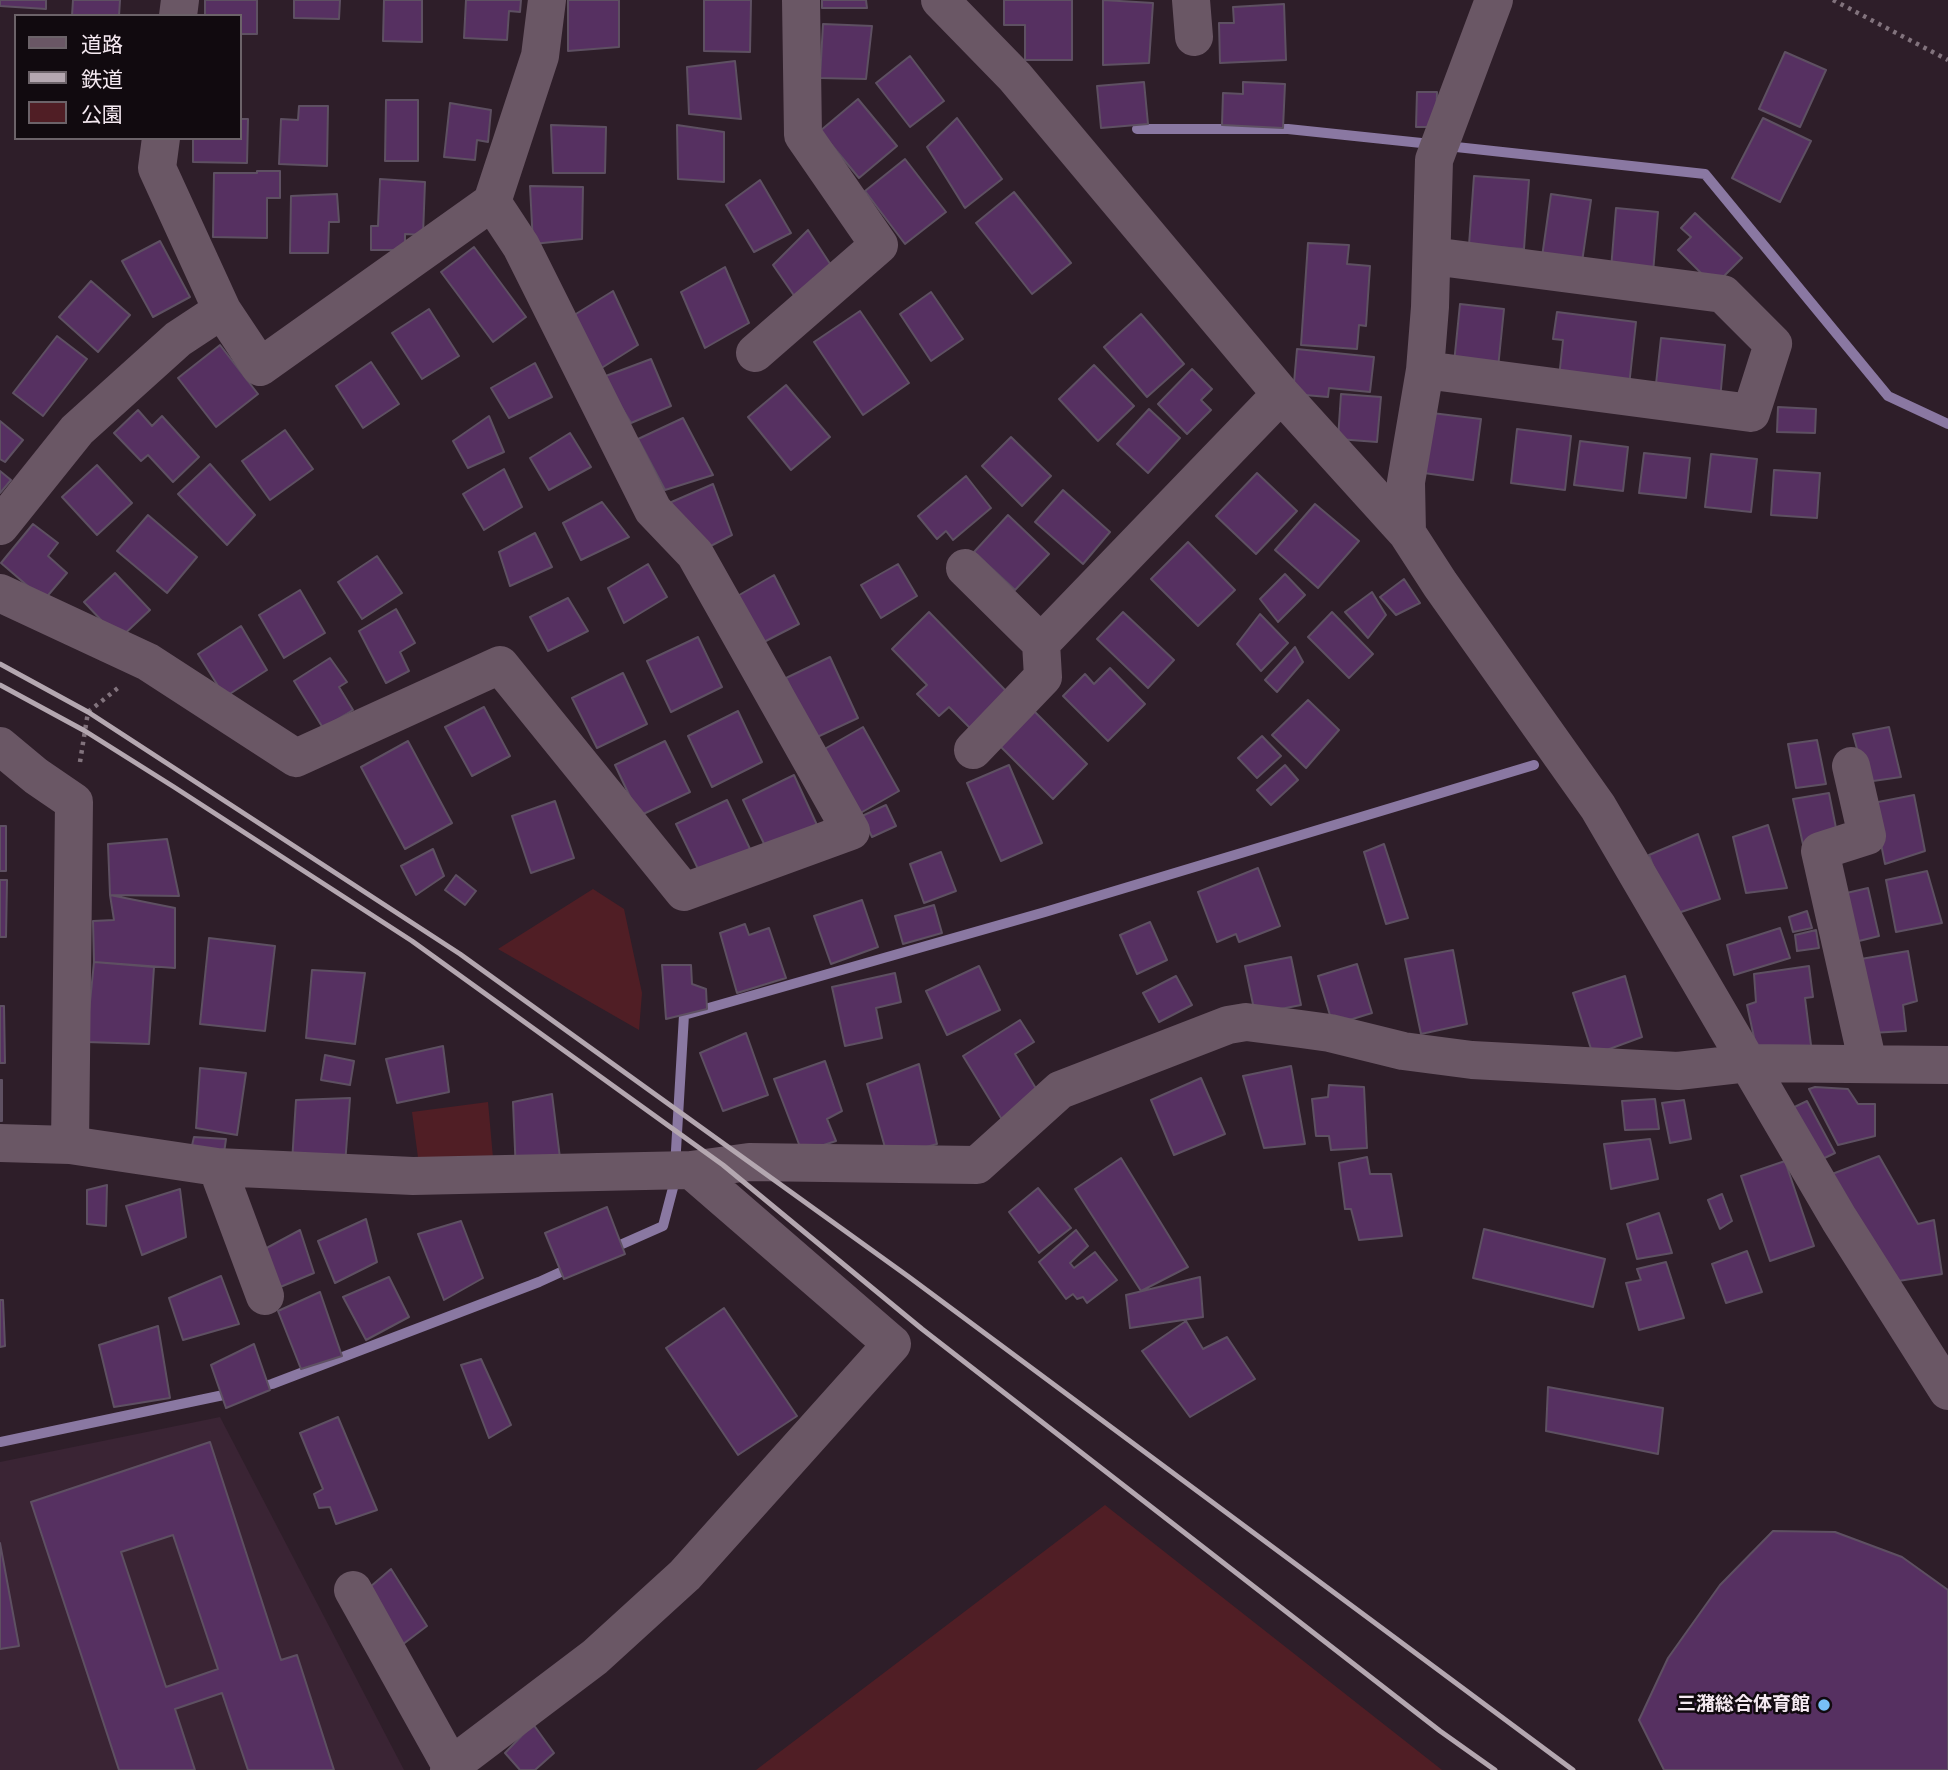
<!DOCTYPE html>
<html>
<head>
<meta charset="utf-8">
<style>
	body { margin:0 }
	#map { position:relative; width:1948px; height:1770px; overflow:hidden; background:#2e1e29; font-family:Arial,"Noto Sans JP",sans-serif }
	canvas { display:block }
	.legend { position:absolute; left:14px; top:14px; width:228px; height:126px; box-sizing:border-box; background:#110a0f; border:2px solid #6c6369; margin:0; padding:9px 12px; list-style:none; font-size:21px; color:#f5e9f1 }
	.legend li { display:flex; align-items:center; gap:14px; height:35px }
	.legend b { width:35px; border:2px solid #6c6369 }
</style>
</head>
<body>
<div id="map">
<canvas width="1948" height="1770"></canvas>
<ul class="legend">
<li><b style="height:9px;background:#6a5765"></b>道路</li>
<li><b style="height:9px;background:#b4a7b0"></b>鉄道</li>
<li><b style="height:19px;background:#501e25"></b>公園</li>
</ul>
</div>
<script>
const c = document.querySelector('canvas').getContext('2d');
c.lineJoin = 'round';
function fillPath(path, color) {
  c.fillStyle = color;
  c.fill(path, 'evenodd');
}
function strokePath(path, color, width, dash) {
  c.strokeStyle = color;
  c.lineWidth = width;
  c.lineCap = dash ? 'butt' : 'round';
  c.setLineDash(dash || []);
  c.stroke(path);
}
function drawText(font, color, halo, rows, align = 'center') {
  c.font = font + ' Arial,"Noto Sans JP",sans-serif';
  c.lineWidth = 5;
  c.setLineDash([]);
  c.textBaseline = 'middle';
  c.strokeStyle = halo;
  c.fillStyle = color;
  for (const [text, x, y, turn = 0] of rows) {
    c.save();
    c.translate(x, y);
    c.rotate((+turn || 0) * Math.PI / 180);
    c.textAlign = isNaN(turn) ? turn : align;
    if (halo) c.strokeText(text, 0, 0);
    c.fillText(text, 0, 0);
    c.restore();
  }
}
fillPath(new Path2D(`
	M220,1417L404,1770H0V1462Z`), '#3a2434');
fillPath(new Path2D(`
	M593,889L624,909L642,993L639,1030L498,949Z
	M488,1102L494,1169L419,1165L412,1112Z
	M1105,1505L1442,1770H756Z`), '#501e25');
strokePath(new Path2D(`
	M1137,129H1288L1431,144
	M1447,146L1705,174L1888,396L1948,424
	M611,1249L663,1226L674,1184L684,1015L1045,912L1534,765
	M256,1388L272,1384L539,1282L574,1266
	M0,1442L233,1393`), '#8a78a2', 10);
const building = new Path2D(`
	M0,0H46V9L0,6Z
	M73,0H120L119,16H72Z
	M205,0H257V34H240V16H205Z
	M294,0H340L339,19L294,18Z
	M384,0H422V42L383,41Z
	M466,0H521L520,12L509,11L507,40L464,38Z
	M568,0H619V47L568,51Z
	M704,0H751L750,52L704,51Z
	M822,0H866L867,8H822Z
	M1004,0H1072V60H1025V25H1004Z
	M1103,0L1153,3L1149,63L1103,65Z
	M1284,4L1286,60L1220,63L1219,23H1234L1233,7Z
	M823,24L872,26L866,79L820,78Z
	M1785,52L1826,70L1800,127L1759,109Z
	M910,56L944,101L910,127L876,83Z
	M735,61L741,119L689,114L687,67Z
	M1144,82L1148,124L1101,128L1097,86Z
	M1243,82L1285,84L1283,128L1222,125L1223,93L1243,94Z
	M1417,92H1437L1436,127H1416Z
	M858,99L897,146L859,178L820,131Z
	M386,100H418V161H385Z
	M450,103L491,110L488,142L477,140L475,160L444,157Z
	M299,106H328L327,166L279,164L281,119L298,120Z
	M957,118L1002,179L965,208L927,147Z
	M1763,118L1811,141L1780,202L1732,178Z
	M240,119H248L247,163L193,162V138H240Z
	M551,125L606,127L605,173H553Z
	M677,125L724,132V182L678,179Z
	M905,159L946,212L905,244L865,191Z
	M257,171H280V198H267V238L213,237L214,173H257Z
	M1474,176L1529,180L1524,249L1469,245Z
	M380,179L425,182L423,235L405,234V250H371V226H378Z
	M760,180L791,233L754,252L726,205Z
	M530,186L583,187L582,239L533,244Z
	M1014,192L1071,263L1032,294L976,223Z
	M337,194L339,222H329L328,253H290L291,196Z
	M1551,194L1591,200L1582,262L1542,257Z
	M1616,208L1658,212L1653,273L1611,269Z
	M1695,213L1742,258L1714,286L1678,250L1691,237L1681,228Z
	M808,230L840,279L806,313L773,265Z
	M160,241L190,297L153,317L122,261Z
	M1308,243L1349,245L1347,264L1370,266L1366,326L1359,325L1357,349L1301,345Z
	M474,247L526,317L493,342L441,272Z
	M725,267L749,323L705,348L681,292Z
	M91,281L130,315L98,352L59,317Z
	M613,291L638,345L600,369L571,317Z
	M931,292L963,339L931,361L900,314Z
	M1460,304L1504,309L1498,368L1454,363Z
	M429,309L459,356L422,379L392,333Z
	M860,311L909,383L863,415L814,342Z
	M1557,312L1636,322L1629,386L1559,378L1563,340L1553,339Z
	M1141,314L1184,364L1147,397L1104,347Z
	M57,336L87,359L43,416L13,393Z
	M1661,338L1725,345L1720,400L1655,393Z
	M220,345L258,394L216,427L178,378Z
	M1297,349L1374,357L1370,392L1329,388L1328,397L1293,394Z
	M651,359L671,406L631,423L603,377Z
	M371,362L399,404L363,428L336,386Z
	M535,363L552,397L509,418L491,388Z
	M1094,365L1134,406L1098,441L1059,399Z
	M1192,369L1212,389L1201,400L1211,410L1187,434L1158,404Z
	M786,385L830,437L791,470L748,417Z
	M1341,394L1381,397L1377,442L1338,439Z
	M1778,407L1816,409L1815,433L1777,432Z
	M1149,409L1180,438L1148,473L1117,444Z
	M138,410L152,426L162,416L199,457L173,482L148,455L141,461L114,433Z
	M1432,413L1481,419L1473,480L1424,473Z
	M489,416L504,452L468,468L453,441Z
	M683,418L713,475L665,490L638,439Z
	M0,421L23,440L5,462L0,459Z
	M1517,429L1571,436L1565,490L1511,483Z
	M285,430L313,469L270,500L242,461Z
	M570,433L591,467L549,490L530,458Z
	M1011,437L1051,476L1022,506L982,466Z
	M1580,441L1628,447L1623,491L1574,485Z
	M1644,453L1690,458L1686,498L1639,493Z
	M1711,454L1757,459L1751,512L1705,507Z
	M210,464L255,515L227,545L178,494Z
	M97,465L132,503L97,535L62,497Z
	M504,469L522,507L484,530L463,494Z
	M1774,470L1820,473L1817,518L1771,515Z
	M0,471L11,480L0,493Z
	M1257,473L1297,511L1256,554L1216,516Z
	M966,476L991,508L953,540L946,531L937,539L918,516Z
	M713,484L732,535L695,554L653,510Z
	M1063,490L1110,532L1083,564L1035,522Z
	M602,502L629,537L581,560L563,523Z
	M1315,504L1359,541L1318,588L1275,550Z
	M148,515L197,557L167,593L117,551Z
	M1008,515L1049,554L1015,590L974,552Z
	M33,524L58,543L48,556L67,573L44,600L1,563Z
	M535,533L552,567L510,586L499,552Z
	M1188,542L1235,590L1198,626L1151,579Z
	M377,556L402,593L362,619L338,582Z
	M648,564L667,597L624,623L608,588Z
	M898,564L917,596L881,618L861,585Z
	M115,573L150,610L119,639L84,602Z
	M1285,574L1305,595L1278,622L1260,599Z
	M774,575L799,624L758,645L734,598Z
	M1404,579L1420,603L1396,615L1380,597Z
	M300,590L325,633L284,658L259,615Z
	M1372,592L1386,615L1368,638L1345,612Z
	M568,598L588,631L548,651L530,617Z
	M396,609L415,643L400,652L409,671L386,683L359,631Z
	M929,612L1008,693L971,729L949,707L939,716L917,694L927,685L892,649Z
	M1123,612L1174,660L1148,688L1097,639Z
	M1332,612L1373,654L1349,678L1308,637Z
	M1260,614L1288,643L1261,671L1237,644Z
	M241,626L267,670L225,697L198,654Z
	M698,637L722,687L671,712L647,661Z
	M1295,647L1303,662L1277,692L1265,680Z
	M830,657L858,718L815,738L786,678Z
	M330,658L347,682L339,687L353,710L323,728L294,681Z
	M1110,668L1145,704L1108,741L1063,696L1085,674L1094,684Z
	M623,673L647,724L597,748L572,698Z
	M1308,700L1339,730L1306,768L1272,735Z
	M484,707L510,756L472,776L445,727Z
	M738,711L762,762L712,787L688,736Z
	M1034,711L1087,764L1053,799L1000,746Z
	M863,727L899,791L857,815L821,751Z
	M1889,727L1901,777L1866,782L1853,734Z
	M1262,736L1281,756L1257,778L1238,758Z
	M1817,740L1826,784L1796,788L1788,744Z
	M408,741L452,823L405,849L361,767Z
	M665,741L690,792L639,816L615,765Z
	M1009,765L1042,843L1001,861L967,783Z
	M1285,765L1298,780L1271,805L1257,790Z
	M794,775L817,825L767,850L743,800Z
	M1829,793L1838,838L1804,849L1793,799Z
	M1914,795L1925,851L1885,864L1873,803Z
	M727,800L751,851L701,875L676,824Z
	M555,801L574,858L531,873L512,816Z
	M886,805L896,826L872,837L862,816Z
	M1768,825L1787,888L1746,893L1733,837Z
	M0,826H6V871H0Z
	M1698,834L1720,899L1672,915L1649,855Z
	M167,839L179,896L110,895L108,844Z
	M1384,844L1408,918L1386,924L1364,852Z
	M433,849L444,876L416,895L401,866Z
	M941,852L956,891L924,903L910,864Z
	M1258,868L1280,926L1239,942L1236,934L1217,942L1198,892Z
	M1927,871L1942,923L1896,932L1886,880Z
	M456,875L476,891L465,905L445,890Z
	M0,880H7L6,937H0Z
	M1868,888L1879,936L1851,943L1838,895Z
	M110,895L175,908V968L94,962L93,921L114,920Z
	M862,900L878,947L831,964L814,916Z
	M934,905L942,933L903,944L895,916Z
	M1807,911L1812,928L1793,932L1789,917Z
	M1150,922L1167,960L1137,974L1120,935Z
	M745,924L749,935L769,928L786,978L737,993L720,933Z
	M1780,928L1790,958L1734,975L1727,945Z
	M1816,930L1819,948L1797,951L1795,935Z
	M209,938L275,946L265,1031L200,1024Z
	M1453,950L1467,1024L1421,1034L1405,959Z
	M1908,951L1917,1001L1903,1005L1906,1031L1871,1033L1855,960Z
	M1291,957L1301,1005L1255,1014L1245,966Z
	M94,962L154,967L149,1044L86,1042Z
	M1357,964L1372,1013L1333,1025L1318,976Z
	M662,965H691L692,984L706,989L707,1009L666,1019Z
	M979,966L1000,1010L947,1035L926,991Z
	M1809,966L1813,997L1805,998L1812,1053L1758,1056L1747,1005L1756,1002L1754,974Z
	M312,970L365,973L355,1044L306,1038Z
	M895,973L901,1002L876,1008L882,1038L845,1046L832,987Z
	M1176,976L1192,1005L1159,1022L1143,993Z
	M1625,976L1642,1037L1593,1055L1573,993Z
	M0,1006H4L5,1063H0Z
	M1020,1020L1034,1042L1015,1054L1043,1100L1004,1123L963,1056Z
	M746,1033L768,1095L723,1111L700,1053Z
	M443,1046L449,1092L397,1103L386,1059Z
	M325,1055L354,1061L350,1085L321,1080Z
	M825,1061L842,1111L827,1119L836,1141L802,1152L774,1079Z
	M919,1064L937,1144L888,1158L867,1084Z
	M1291,1066L1305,1144L1264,1148L1243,1076Z
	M200,1068L246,1073L237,1135L196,1128Z
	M1201,1078L1225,1134L1174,1155L1151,1100Z
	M0,1080H2V1121H0Z
	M1329,1085L1364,1087L1367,1148L1331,1150L1329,1136H1316L1312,1099L1328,1097Z
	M1815,1087L1848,1089L1858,1104H1875V1136L1838,1145L1809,1089Z
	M552,1094L561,1166L516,1173L513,1102Z
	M350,1098L345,1165L292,1162L296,1100Z
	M1655,1099L1659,1129L1625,1130L1622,1101Z
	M1684,1100L1691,1139L1670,1143L1662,1103Z
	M1807,1101L1835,1153L1814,1163L1784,1112Z
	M194,1137L226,1139L223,1160L189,1158Z
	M1650,1139L1658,1179L1611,1189L1604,1144Z
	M1879,1156L1918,1224L1934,1220L1942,1274L1886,1283L1827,1176Z
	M1367,1157L1370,1174H1391L1402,1236L1359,1240L1351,1209H1345L1339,1163Z
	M1121,1158L1188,1267L1141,1291L1075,1189Z
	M1785,1161L1814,1246L1770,1261L1741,1176Z
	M107,1185L106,1226L87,1224V1190Z
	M1038,1188L1071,1228L1039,1253L1009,1212Z
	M180,1189L186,1237L142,1255L126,1206Z
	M1722,1194L1732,1221L1720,1229L1708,1200Z
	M607,1207L625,1254L564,1279L545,1233Z
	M1659,1213L1672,1253L1637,1259L1627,1224Z
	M366,1219L377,1262L335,1283L318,1241Z
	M461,1221L483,1278L444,1300L418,1234Z
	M1484,1229L1605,1259L1593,1307L1473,1278Z
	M300,1230L314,1273L273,1290L261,1251Z
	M1076,1230L1088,1246L1070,1263L1074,1268L1095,1252L1117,1280L1087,1303L1083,1297L1077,1299L1073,1294L1066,1299L1039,1262Z
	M1747,1251L1762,1292L1726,1303L1712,1264Z
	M1666,1262L1684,1318L1639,1330L1626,1283L1641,1280L1637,1269Z
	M221,1276L239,1324L183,1340L169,1298Z
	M389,1277L409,1317L366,1340L343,1297Z
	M1200,1277L1203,1317L1130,1328L1126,1295Z
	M320,1292L342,1356L301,1369L278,1311Z
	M0,1300H3L5,1346L0,1347Z
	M724,1308L797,1416L738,1455L666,1348Z
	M1186,1321L1203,1349L1227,1337L1255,1379L1190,1417L1142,1351Z
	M158,1326L170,1398L114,1407L99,1345Z
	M254,1344L270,1390L226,1408L211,1365Z
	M481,1359L511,1425L489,1438L461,1365Z
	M1548,1387L1663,1408L1658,1454L1546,1431Z
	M338,1417L377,1510L336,1524L330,1507L319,1508L314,1494L323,1489L300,1433Z
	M210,1442L281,1660L297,1655L334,1770H248L222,1693L175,1709L195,1770H119L31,1502ZM173,1535L218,1669L166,1687L121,1552Z
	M1773,1531L1835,1532L1902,1557L1948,1590V1770H1664L1639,1720L1668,1658L1720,1585Z
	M0,1543L19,1646L0,1649Z
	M391,1569L427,1626L394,1651L363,1593Z
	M533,1724L554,1753L535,1770H520L505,1753Z`);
fillPath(building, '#563061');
strokePath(building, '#5e5062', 2);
strokePath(new Path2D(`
	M1833,0L1948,60
	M80,762L88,712L118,688`), '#82737d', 4.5, [3.5, 5]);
strokePath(new Path2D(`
	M940,0L1015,77L1281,394L1407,533L1440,584L1598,807L1839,1219L1948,1391
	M1191,0L1194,37
	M178,16L180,0
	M161,138L157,168L222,310L260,367L492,202L540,56L547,0
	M755,353L879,245L803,135L801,0
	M1425,370L1751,413L1773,344L1723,294L1432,256
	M0,526L77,430L178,339L222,310
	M1407,533L1406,482L1425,370L1430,307L1434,160L1494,0
	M965,568L1041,643
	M0,593L148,662L296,758L500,665L684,892L851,831L695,554L653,510L521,246L492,202
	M0,746L36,776L74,802L70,1145
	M973,750L1043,677L1041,643L1281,394
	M1851,766L1867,836L1820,851L1868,1064
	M0,1143L70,1145L217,1167L413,1176L691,1170L749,1162L977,1165L1060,1090L1228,1025L1246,1022L1301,1029L1330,1033L1403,1051L1472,1060L1678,1071L1748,1063L1948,1065
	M217,1167L265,1296
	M353,1590L451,1766
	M449,1770L451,1766L595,1657L685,1575L892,1344L691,1170`), '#6a5765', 38);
strokePath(new Path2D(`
	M0,664L88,712L460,954L909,1277L1573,1770
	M0,685L85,731L174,787L412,941L723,1165L922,1329L1440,1731L1495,1770`), '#b4a7b0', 5);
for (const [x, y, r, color] of [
	[1824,1705,7,"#78bff7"]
]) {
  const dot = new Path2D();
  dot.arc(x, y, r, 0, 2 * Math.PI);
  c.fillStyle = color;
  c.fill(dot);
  strokePath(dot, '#110a0f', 2.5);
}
drawText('bold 19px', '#f5e9f1', '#110a0f', [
	["三潴総合体育館",1810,1705]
], 'right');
</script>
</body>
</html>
